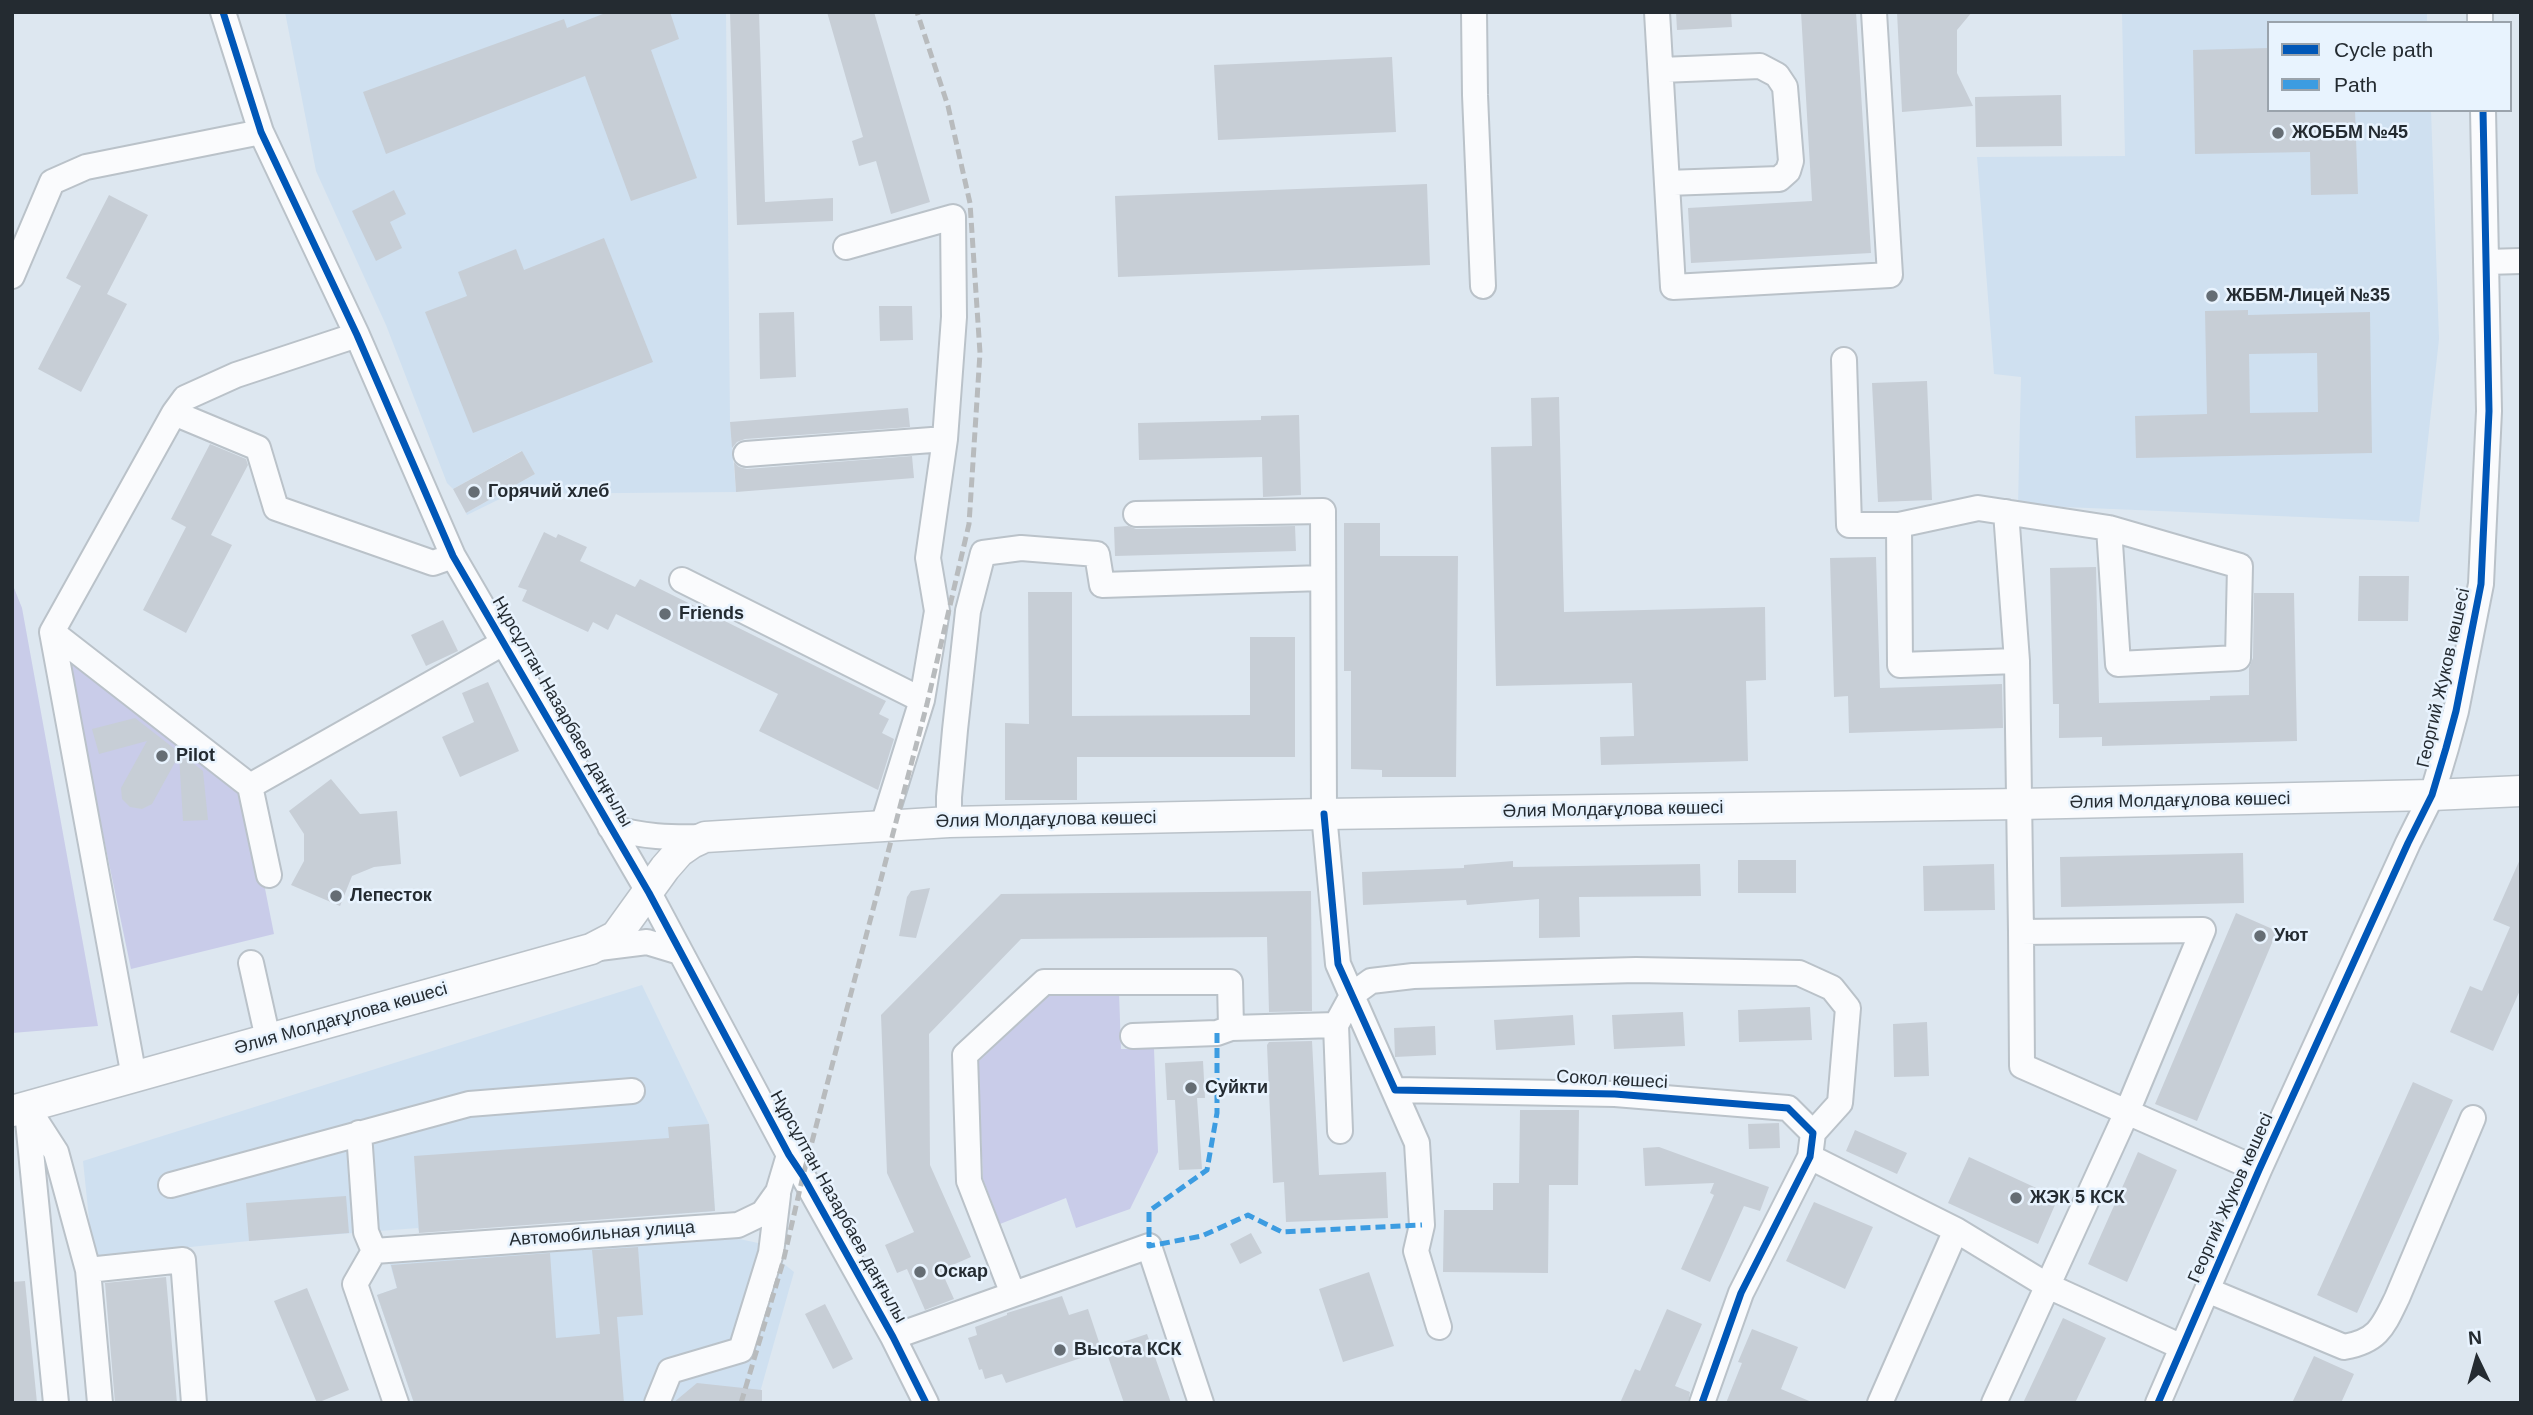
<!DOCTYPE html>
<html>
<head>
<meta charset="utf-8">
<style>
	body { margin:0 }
	#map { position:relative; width:2533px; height:1415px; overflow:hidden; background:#dde7f0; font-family:Arial,sans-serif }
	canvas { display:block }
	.frame { position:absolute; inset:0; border:14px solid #242b31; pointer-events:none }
	.legend { position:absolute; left:2267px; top:21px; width:245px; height:91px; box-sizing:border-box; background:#e8f3fe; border:2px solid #9aa3ac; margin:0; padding:9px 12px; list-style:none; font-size:21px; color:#242b31 }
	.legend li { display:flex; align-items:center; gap:14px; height:35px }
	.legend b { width:35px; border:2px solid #9aa3ac }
	.north { position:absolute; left:2442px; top:1324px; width:70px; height:70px; -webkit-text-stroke:5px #e8f3fe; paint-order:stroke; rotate:355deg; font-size:19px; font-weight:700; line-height:28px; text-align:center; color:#242b31 }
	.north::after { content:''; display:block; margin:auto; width:24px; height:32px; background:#242b31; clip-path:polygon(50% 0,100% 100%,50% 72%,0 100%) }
</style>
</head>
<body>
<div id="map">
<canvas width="2533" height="1415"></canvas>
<div class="frame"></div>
<ul class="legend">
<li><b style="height:9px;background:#0057b8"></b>Cycle path</li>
<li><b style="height:9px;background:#3c9ce1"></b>Path</li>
</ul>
<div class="north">N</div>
</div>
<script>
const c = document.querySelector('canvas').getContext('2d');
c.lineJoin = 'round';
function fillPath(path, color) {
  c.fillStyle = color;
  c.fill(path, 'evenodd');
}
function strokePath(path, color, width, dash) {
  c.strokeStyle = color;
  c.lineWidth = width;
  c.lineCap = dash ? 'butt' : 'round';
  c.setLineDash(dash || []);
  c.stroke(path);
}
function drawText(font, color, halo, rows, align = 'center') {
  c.font = font + ' Arial,sans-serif';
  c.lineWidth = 5;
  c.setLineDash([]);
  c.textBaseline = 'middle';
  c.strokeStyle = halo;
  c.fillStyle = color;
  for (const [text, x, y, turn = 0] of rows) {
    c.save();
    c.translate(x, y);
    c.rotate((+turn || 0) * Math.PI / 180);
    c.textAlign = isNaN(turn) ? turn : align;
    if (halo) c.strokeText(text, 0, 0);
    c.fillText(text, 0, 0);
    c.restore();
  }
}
fillPath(new Path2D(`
	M285,12H726L730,422L736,492L510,494L467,515L466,513L535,474L521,451L453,489L447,483L386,325L316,171Z
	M2122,12H2427V23H2269V110H2431L2439,339L2419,522L2018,505L2021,377L1994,374L1977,157L2125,156Z
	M642,985L709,1124L715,1211L419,1232L418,1228L249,1241L93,1257L83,1161Z
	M735,1238L758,1243L794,1272L757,1403H414L377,1295L397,1288L390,1264Z`), '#cfe0f0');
fillPath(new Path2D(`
	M12,583L22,608L98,1026L12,1033Z
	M66,657L247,798L274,934L131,969Z
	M1119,992L1121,1049H1154L1158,1152L1130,1209L1076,1228L1066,1198L1000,1224L983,1179L978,1062L1051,993Z`), '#c9cce9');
fillPath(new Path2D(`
	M608,12H670L679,39L651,50L697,178L631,201L585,76L386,154L363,92L564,19L567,28Z
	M730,12H759L765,202L833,198V221L737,225Z
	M827,12H874L930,202L891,214L876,161L859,166L852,141L863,137Z
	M1676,12H1731L1732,27L1677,30Z
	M1801,12H1856L1871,253L1691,263L1688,208L1812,201Z
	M1897,12H1972L1957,30V73L1973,106L1902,112Z
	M2269,48V110H2355L2358,194L2311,195L2310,152L2195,154L2193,50Z
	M1392,57L1396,132L1218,140L1214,65Z
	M2061,95L2062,146L1976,147L1975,97Z
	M1427,184L1430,265L1118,277L1115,196Z
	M394,190L406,214L390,222L402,248L376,261L352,211Z
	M109,195L148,215L107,294L127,304L81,392L38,369L81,286L66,278Z
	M604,238L653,362L473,433L425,312L467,296L458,272L516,249L524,270Z
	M879,306H912L913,340L880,341Z
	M2248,310V315L2370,312L2372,453L2136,458L2135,416L2207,414L2205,311ZM2317,353L2318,412L2250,413L2249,354Z
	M794,312L796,377L760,379L759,313Z
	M1927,381L1932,500L1878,502L1872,383Z
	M1559,397L1564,612L1765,607L1766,680L1746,681L1748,761L1601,765L1600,737L1634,736L1632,683L1496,686L1491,447L1532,446L1531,398Z
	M908,408L910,427L745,439L737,442L732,448L730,422Z
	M1299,415L1301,495L1263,497L1262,457L1139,460L1138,423L1261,420V416Z
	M210,444L246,459L248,465L211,535L232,545L186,633L143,610L186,527L171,519Z
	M522,451L535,474L466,513L453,489Z
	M912,456L914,478L736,492L734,462L739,467L747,469Z
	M1344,523H1380V556H1458L1456,777H1382V770L1351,769V671H1344Z
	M1128,526L1136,529L1295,526L1296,551L1115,556L1114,527Z
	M544,532L556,538L558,534L587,547L580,561L635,587L640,579L886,701L879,714L889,719L882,733L894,739L878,790L759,731L778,694L616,614L608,630L593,622L588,632L522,601L527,590L518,587Z
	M1876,557L1880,688L2002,684L2003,728L1849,733L1848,696L1834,697L1830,558Z
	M2096,567L2099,703L2210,700V696L2249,695V668L2253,658L2254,593H2294L2297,741L2102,746V737L2059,738V704H2053L2050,568Z
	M2359,576H2409L2408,621H2358Z
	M1028,592H1072V716L1250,715V637H1295V757H1077V800H1005V723L1029,724Z
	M443,620L458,651L426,666L411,635Z
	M488,682L519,751L460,777L442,737L474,722L462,693Z
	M135,718L203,771L208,820L183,821L179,755L152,804L142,809L130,807L122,799L121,788L147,741L99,754L92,729Z
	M331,779L360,814L397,811L401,864L374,867L352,876L340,906L291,885L304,861V834L289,811Z
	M2243,853L2244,903L2061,907L2060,857Z
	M2521,857V988L2493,1051L2450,1032L2470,986L2482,991L2510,927L2493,920Z
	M1738,860H1796V893H1738Z
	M1513,861V867L1700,864L1701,896L1579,897L1580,937L1539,938V899L1467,905L1466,900L1363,905L1362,872L1464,868V865Z
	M1994,864L1995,910L1924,911L1923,866Z
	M930,888L916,938L899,936L907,897L911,891Z
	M1311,891L1312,1011L1269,1012L1267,937L1021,939L929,1034L930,1165L971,1257L941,1270L954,1299L925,1310L907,1269L897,1273L885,1245L914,1232L887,1173L881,1015L1001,894Z
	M2236,913L2277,931L2197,1121L2155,1104Z
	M1810,1007L1812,1040L1739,1042L1738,1010Z
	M1683,1012L1685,1046L1614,1049L1612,1015Z
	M1573,1015L1575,1045L1496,1050L1494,1020Z
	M1927,1022L1929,1076L1894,1077L1893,1024Z
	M1435,1026L1436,1055L1395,1057L1394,1028Z
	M1312,1041L1319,1175L1386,1172L1388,1218L1286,1222L1284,1182L1273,1183L1267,1045L1269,1042Z
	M1203,1061L1205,1098H1197L1202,1169L1179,1170L1175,1100H1167L1165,1063Z
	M2413,1082L2453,1100L2357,1313L2317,1295Z
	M1520,1110H1579L1578,1185H1549L1548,1273L1443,1272L1444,1210H1493V1183H1519Z
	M1779,1123L1780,1148L1749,1149L1748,1124Z
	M709,1124L715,1211L419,1233L414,1156L669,1138L668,1127Z
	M1855,1130L1907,1153L1897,1174L1846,1151Z
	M1659,1147L1769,1187L1760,1211L1744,1206L1710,1282L1681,1269L1714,1195L1710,1193L1714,1183L1645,1186L1643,1148Z
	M2138,1152L2177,1170L2127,1282L2088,1264Z
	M1969,1157L2058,1198L2038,1244L1948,1203Z
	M346,1196L349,1233L249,1241L246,1203Z
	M1814,1202L1873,1227L1845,1289L1786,1261Z
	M1251,1233L1262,1253L1240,1264L1230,1244Z
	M638,1247L643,1315L617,1317L624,1403H414L377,1295L397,1288L391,1265L550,1253L556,1338L600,1334L592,1250Z
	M1369,1272L1394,1346L1343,1362L1319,1289Z
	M166,1277L177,1403H115L105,1283Z
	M25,1281L37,1403H12V1282Z
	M307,1288L349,1390L317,1403L274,1301Z
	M1062,1296L1069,1315L1088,1309L1102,1351L1006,1383L1002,1374L985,1379L982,1369L979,1370L968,1338L977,1335L975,1327L1007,1315V1313Z
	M825,1304L853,1359L833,1369L805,1314Z
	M1667,1309L1702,1324L1675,1386L1690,1392L1688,1403H1620L1635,1369L1640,1371Z
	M2063,1318L2106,1338L2075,1403H2023Z
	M1752,1329L1798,1347L1781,1389L1814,1403H1726L1742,1363L1738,1362Z
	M1147,1334L1171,1403H1124L1105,1348Z
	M2314,1356L2354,1374L2341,1403H2292Z
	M697,1383L762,1390V1403H673Z`), '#c7ced6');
const minor = new Path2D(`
	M223,12L261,132L357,335L453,556L649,893L789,1155L803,1176L893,1337L926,1403
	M1474,12L1475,95L1483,286
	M1657,12L1673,287L1890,275L1874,12
	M2480,12V23
	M1661,70L1760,66L1777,75L1785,87L1791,161L1788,171L1779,179L1667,183
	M846,247L953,217L954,317L945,439L928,558L937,611L922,700L883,825
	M2486,262L2521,261
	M12,276L52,182L86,167L261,132
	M1844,360L1849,525H1899
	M174,413L185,398L236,375L357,335
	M746,454L945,439
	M2006,512L2017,661
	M1136,514L1323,511L1324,814L1338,964L1417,1143L1422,1225L1416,1251L1439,1327
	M682,580L922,700
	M52,632L250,786L503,643
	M250,786L269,875
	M949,822V797L955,730L968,611L983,553L1021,548L1097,554L1102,585L1323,578
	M610,827C642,837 671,838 705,837
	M2021,932L2022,1066L2259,1170
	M599,948L647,942L680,952
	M251,963L268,1039
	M1336,1025L1340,1131
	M1133,1036L1217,1033L1231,1028
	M134,1077L52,632L174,413L258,448L276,508L433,563L453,556
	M1395,1090L1615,1094L1788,1108L1813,1133L1810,1157L1741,1293L1702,1403
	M27,1107L56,1152L88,1270L100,1403
	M27,1111L56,1403
	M359,1133L366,1232L374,1251
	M1810,1157L1956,1230L2048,1286L2182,1347
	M171,1185L469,1104L632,1091
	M374,1251L738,1225L763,1213L778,1192L789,1155
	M374,1251L355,1284L396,1403
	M88,1270L183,1260L194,1403
	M2207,1290L2344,1347C2378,1341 2383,1327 2397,1298L2473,1118
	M1013,1294L969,1181L965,1055L1044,982H1230L1231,1028L1336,1025L1353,994L1371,981L1413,976L1636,970L1799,973L1832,988L1848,1008L1840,1103L1813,1133
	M893,1337L1149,1246L1201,1403
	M657,1403L670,1371L741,1350L771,1253L778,1195
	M1880,1403L1956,1230
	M1994,1403L2127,1112L2203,930L2021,932L2017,661L1900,665L1899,525L1978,508L2109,528L2240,566L2238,658L2118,664L2109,528
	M2158,1403L2259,1170L2408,843L2432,795L2446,748L2456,711L2481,584L2489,411L2483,110`);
const major = new Path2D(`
	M12,1111L591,949L616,936L665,868L679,852L692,843L705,837L949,822L1324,814L2020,804L2432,795L2521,791`);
strokePath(minor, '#bac2c9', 28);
strokePath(major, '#bac2c9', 33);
strokePath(minor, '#fafbfd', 24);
strokePath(major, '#fafbfd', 30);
strokePath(new Path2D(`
	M741,1403L783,1262L803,1176L927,704L969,524L980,353L970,203L948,106L917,12`), '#b8bbbd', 5, [10, 5]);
strokePath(new Path2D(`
	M1217,1033V1113L1207,1170L1149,1211V1246L1202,1236L1248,1215L1282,1232L1422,1225`), '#3c9ce1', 5, [10, 5]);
strokePath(new Path2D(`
	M223,12L261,132L357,335L453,556L649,893L789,1155L803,1176L893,1337L926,1403
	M1324,814L1338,964L1395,1090L1615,1094L1788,1108L1813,1133L1810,1157L1741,1293L1702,1403
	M2158,1403L2259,1170L2408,843L2432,795L2446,748L2456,711L2481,584L2489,411L2483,110`), '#0057b8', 7);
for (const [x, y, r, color] of [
	[2278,133,7,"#656d74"],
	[2212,296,7,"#656d74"],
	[474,492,7,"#656d74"],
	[665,614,7,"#656d74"],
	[162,756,7,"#656d74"],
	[336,896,7,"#656d74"],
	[2260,936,7,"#656d74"],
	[1191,1088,7,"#656d74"],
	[2016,1198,7,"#656d74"],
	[920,1272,7,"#656d74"],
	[1060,1350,7,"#656d74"]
]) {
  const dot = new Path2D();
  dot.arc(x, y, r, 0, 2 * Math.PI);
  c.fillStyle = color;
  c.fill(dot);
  strokePath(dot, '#e8f3fe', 2.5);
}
drawText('bold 18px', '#242b31', '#e8f3fe', [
	["ЖОББМ №45",2292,133],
	["ЖББМ-Лицей №35",2226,296],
	["Горячий хлеб",488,492],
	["Friends",679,614],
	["Pilot",176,756],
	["Лепесток",350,896],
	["Уют",2274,936],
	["Суйкти",1205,1088],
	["ЖЭК 5 КСК",2030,1198],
	["Оскар",934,1272],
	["Высота КСК",1074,1350]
], 'left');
drawText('18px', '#242b31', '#e8f3fe', [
	["Георгий Жуков көшесі",2444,678,-77],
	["Нұрсұлтан Назарбаев даңғылы",562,712,60],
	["Әлия Молдағұлова көшесі",2180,801,-1],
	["Әлия Молдағұлова көшесі",1613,810,-1],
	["Әлия Молдағұлова көшесі",1046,820,-1],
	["Әлия Молдағұлова көшесі",341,1019,-16],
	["Сокол көшесі",1612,1080,3],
	["Георгий Жуков көшесі",2231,1198,-66],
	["Нұрсұлтан Назарбаев даңғылы",838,1207,61],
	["Автомобильная улица",602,1234,-4]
]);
</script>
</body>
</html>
